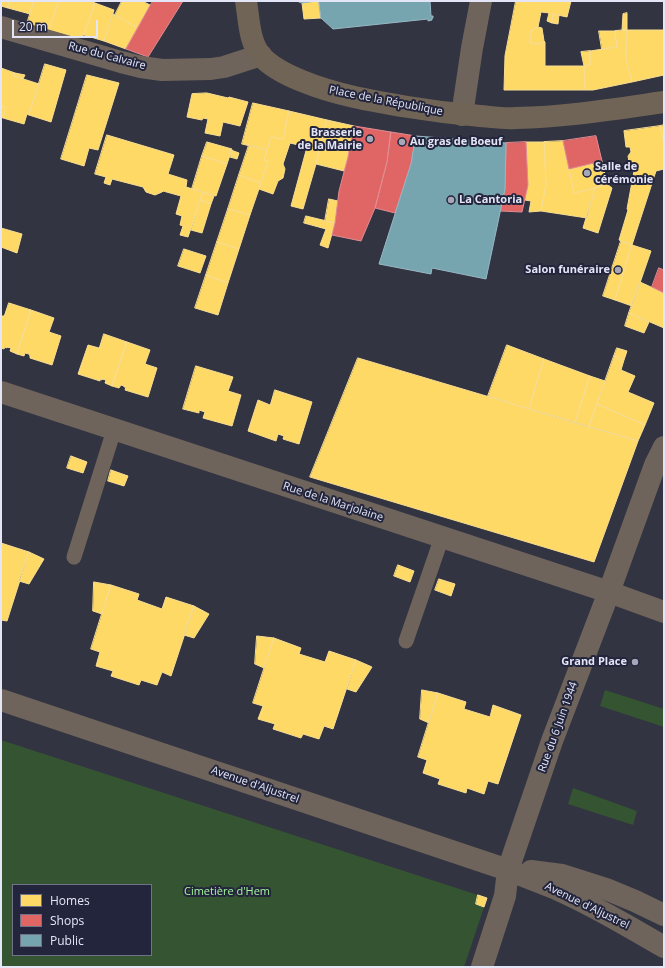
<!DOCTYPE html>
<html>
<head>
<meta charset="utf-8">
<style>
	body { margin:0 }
	#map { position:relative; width:665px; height:968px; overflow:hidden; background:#333442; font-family:"Open Sans",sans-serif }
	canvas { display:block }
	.frame { position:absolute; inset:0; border:2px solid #e4e6f7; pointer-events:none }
	.legend { position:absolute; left:12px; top:884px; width:140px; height:72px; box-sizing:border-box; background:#23253d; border:1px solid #707287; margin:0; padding:5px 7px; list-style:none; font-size:12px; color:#e4e6f7 }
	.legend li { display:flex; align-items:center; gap:8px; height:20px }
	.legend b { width:20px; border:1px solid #707287 }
	.scale { position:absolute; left:12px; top:20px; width:86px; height:18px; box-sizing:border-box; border:2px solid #e4e6f7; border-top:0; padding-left:5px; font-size:12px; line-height:14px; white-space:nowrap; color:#e4e6f7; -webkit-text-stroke:3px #23253d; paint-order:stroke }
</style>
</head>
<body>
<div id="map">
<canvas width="665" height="968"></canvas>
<div class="frame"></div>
<ul class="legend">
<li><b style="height:11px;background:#ffd966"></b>Homes</li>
<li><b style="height:11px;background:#e06666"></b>Shops</li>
<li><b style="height:11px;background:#76a5af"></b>Public</li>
</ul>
<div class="scale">20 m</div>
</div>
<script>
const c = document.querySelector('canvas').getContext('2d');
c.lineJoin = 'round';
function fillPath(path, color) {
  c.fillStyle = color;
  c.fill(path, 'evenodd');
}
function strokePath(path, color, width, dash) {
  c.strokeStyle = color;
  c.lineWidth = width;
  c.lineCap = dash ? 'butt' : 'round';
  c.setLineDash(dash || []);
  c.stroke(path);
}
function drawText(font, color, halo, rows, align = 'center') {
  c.font = font + ' "Open Sans",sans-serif';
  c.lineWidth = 4;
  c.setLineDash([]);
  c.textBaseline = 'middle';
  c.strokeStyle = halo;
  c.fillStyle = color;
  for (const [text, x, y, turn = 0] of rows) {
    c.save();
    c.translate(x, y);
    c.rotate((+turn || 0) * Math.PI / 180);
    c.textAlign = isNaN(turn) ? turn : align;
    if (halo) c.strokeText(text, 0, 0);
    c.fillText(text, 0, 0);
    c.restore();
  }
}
fillPath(new Path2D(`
	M605,690L664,709V727L600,706Z
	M1,740L478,895L476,904L484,907L464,967H1ZM13,885H151V955H13Z
	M573,788L637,811L633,825L568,804Z`), '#345432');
const homes = new Path2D(`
	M1,1H10L8,8L1,6Z
	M10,1H34L30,14L8,8Z
	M34,1H59L49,30L27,24Z
	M59,1H89L95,3L84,35L76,38L49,30Z
	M122,1H142L150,5L138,28L115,15Z
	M319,1L321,18L304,19L302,3Z
	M516,1H571L567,17L553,14L552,23L547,21L549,13L541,12L538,27L531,31L530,43L541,44L544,41L545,42V66H584L585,90H504L505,56Z
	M95,3L114,10L104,41L84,35Z
	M627,13V30H622L623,14Z
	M113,14L138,28L126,49L104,41Z
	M553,14L559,15L558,24L552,23Z
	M538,27L542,28L544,41L541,44L530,43L531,31Z
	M622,30H627L626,59L632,82L593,90H585L584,66L590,65V51L617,47L615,31Z
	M627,30H664V75L632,82L626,59Z
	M599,31H615L617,47L602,49Z
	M590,51V65L584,66L581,52Z
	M45,64L66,70L51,122L29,115Z
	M1,68L15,73L14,76L39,84L29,115L27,114L24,124L3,118L6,108L1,106Z
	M15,73L25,75L23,79L14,76Z
	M87,75L119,83L98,150L89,148L84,166L61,159Z
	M207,93L228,98L229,97L248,102L240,126L223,122L220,136L205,133L208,119L203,118L202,120L187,117L192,94Z
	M253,103L289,111L283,139L271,137L267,150L242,144Z
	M1,106L6,108L3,118L1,117Z
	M289,111L327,120L316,164L303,209L291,206L307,147L290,143L283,164L285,169L283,178L278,181L273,194L259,189L268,161L264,160L271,137L283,139Z
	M327,120L354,126L348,157L344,171L316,164Z
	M664,125V144L660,126Z
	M660,126L664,144V169L656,171L632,245L619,240L628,210L627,209L634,171L630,168L628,156L631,152L630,147H626L624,131Z
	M107,135L174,155L168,174L187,180L186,187L203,192L188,237L180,235L183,226L180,225L182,216L176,214L181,196L163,191L162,192L155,195L146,192L143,187L112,179L110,185L104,183L106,177L95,174Z
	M563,141L574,193L595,188L587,218L541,211L546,184L544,142Z
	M207,142L232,149L227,164L202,156Z
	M526,142H544L546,184L541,211L529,212L531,201L525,200L528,185Z
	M249,145L267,150L264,160L268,161L261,183L239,175Z
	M231,150L239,153L237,159L230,157Z
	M202,156L227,164L216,196L192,189Z
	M602,161L607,184L595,188L574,193L569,169Z
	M239,175L261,183L250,215L228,209Z
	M607,184L612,188L598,233L583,228L595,188Z
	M203,192L214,196L211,204L200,200Z
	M329,199L338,201L335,223L325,221Z
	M200,200L211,204L202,233L191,230Z
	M228,209L250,215L239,249L217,242Z
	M306,216L335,223L328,248L320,245L326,229L304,223Z
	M1,228L22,234L17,253L1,247Z
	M621,241L632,245L615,300L603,296Z
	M217,242L239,249L228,283L206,275Z
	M632,245L651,251L632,306L615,300Z
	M184,249L206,256L200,273L178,266Z
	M206,275L228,283L218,315L195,308Z
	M640,282L664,293V328L629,313Z
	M9,303L31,310L17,354L10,351L11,348L7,347V348L5,347L4,349L1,348V316H4Z
	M31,310L54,318L49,332L61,336L52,365L30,358V356L29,354L25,353L24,356L17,354Z
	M629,313L649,322L644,333L625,326Z
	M104,334L127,342L112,386L105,383L106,380L102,379V380L100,379V381L78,374L88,345L99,348Z
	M127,342L150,350L145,364L157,368L148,397L125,390L126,387H124V386L121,385L119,388L112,386Z
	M507,345L544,359L529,409L488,396Z
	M617,348L627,351L624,360L614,356Z
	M614,356L624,360L621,370L635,376L628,392L654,403L645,425L597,404Z
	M358,358L638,441L594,562L310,477Z
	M544,359L590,376L575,423L529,409Z
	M196,366L233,377L228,391L241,395L232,426L203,418L205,412L199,410V413L183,409Z
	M590,376L605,381L589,427L575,423Z
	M275,390L312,402L299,444L283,439L284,436L278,434L276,441L248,431L258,400L270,405Z
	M597,404L645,425L638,441L589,427Z
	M71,456L87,462L83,473L67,468Z
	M111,470L128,476L124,486L108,481Z
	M1,543L29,552L7,621L1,620Z
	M29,552L44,559L29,584L19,581Z
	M398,565L414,571L410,582L394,576Z
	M439,579L455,584L451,596L435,590Z
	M94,582L111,585L102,614L93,611Z
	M111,585L139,594L137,600L162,609L166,597L194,606L171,676L162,672L157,685L141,680L139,685L111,676L113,671L96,666L100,652L91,649Z
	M194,606L209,614L194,638L184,635Z
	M257,636L274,638L264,668L255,664Z
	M274,638L301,648L299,654L325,662L329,651L356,660L333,729L324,726L319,739L303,734L301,738L273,729L275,724L258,719L263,706L253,703Z
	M356,660L372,667L356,692L347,689Z
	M422,690L438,693L429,723L420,719Z
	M438,693L466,702L464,709L490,717L493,705L521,715L498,784L488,781L484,794L467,788L466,793L438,784L440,779L423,773L427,760L418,757Z
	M478,895L487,898L484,907L476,904Z`);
fillPath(homes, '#ffd966');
strokePath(homes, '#f7dd92', 1);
const shops = new Path2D(`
	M153,1H183L148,57L126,49Z
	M354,126L391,132L387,162L375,208L361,241L332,235L335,223L339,191L348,157Z
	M391,132L416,136L411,164L395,213L375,208L387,162Z
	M596,136L602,161L569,169L563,141Z
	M526,142L528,185L522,212L500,211L505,189L506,143Z
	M659,268L664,270V293L652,287Z`);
fillPath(shops, '#e06666');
strokePath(shops, '#e18c92', 1);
const public = new Path2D(`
	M297,1H316L302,3Z
	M319,1H430L431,16H433V18H432V20L428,21V19L333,29L321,18Z
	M416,136L506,143L505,189L486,279L432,268L431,274L379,264L411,164Z`);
fillPath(public, '#76a5af');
strokePath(public, '#97b8c5', 1);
strokePath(new Path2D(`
	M74,557L114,430
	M406,641L442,537`), '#6e645b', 15);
strokePath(new Path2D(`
	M1,27L121,62L141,67L162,70L211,69L224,67L261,55
	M462,115L472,48L481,1
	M1,392L609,592L664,612
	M1,700L508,870C523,876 539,882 554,888C592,905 628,926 664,947
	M531,871L562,875L606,889L635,901L664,915
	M482,967L505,896L508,870L552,741L609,592L655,465L664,447`), '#6e645b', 22);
strokePath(new Path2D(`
	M246,1C249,19 249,42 261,56C272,68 287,75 302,81C336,95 372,101 408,107C432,111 456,114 480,116C492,117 504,119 516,118C566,117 615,109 664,102`), '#6f6455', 22);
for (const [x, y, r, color] of [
	[370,139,4,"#a6a8b8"],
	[402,142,4,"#a6a8b8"],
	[587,173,4,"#a6a8b8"],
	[451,200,4,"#a6a8b8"],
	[618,270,4,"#a6a8b8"],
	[635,662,4,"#a6a8b8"]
]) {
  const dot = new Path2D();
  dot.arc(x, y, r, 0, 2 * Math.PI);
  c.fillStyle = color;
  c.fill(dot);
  strokePath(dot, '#23253d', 1.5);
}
drawText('11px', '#e4e6f7', '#23253d', [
	["Rue du Calvaire",107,56,15],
	["Place de la République",386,101,11],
	["Rue de la Marjolaine",333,502,18],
	["Rue du 6 Juin 1944",558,727,-70],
	["Avenue d'Aljustrel",255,785,19],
	["Avenue d'Aljustrel",587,906,26]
]);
drawText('bold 11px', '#e4e6f7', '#23253d', [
	["Brasserie",362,133],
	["de la Mairie",362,146],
	["Au gras de Boeuf",410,142,"left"],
	["Salle de",595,167,"left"],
	["cérémonie",595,180,"left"],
	["La Cantoria",459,200,"left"],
	["Salon funéraire",610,270],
	["Grand Place",627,662]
], 'right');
drawText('11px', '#a5f69a', '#23253d', [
	["Cimetière d'Hem",227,892]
]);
</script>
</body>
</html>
